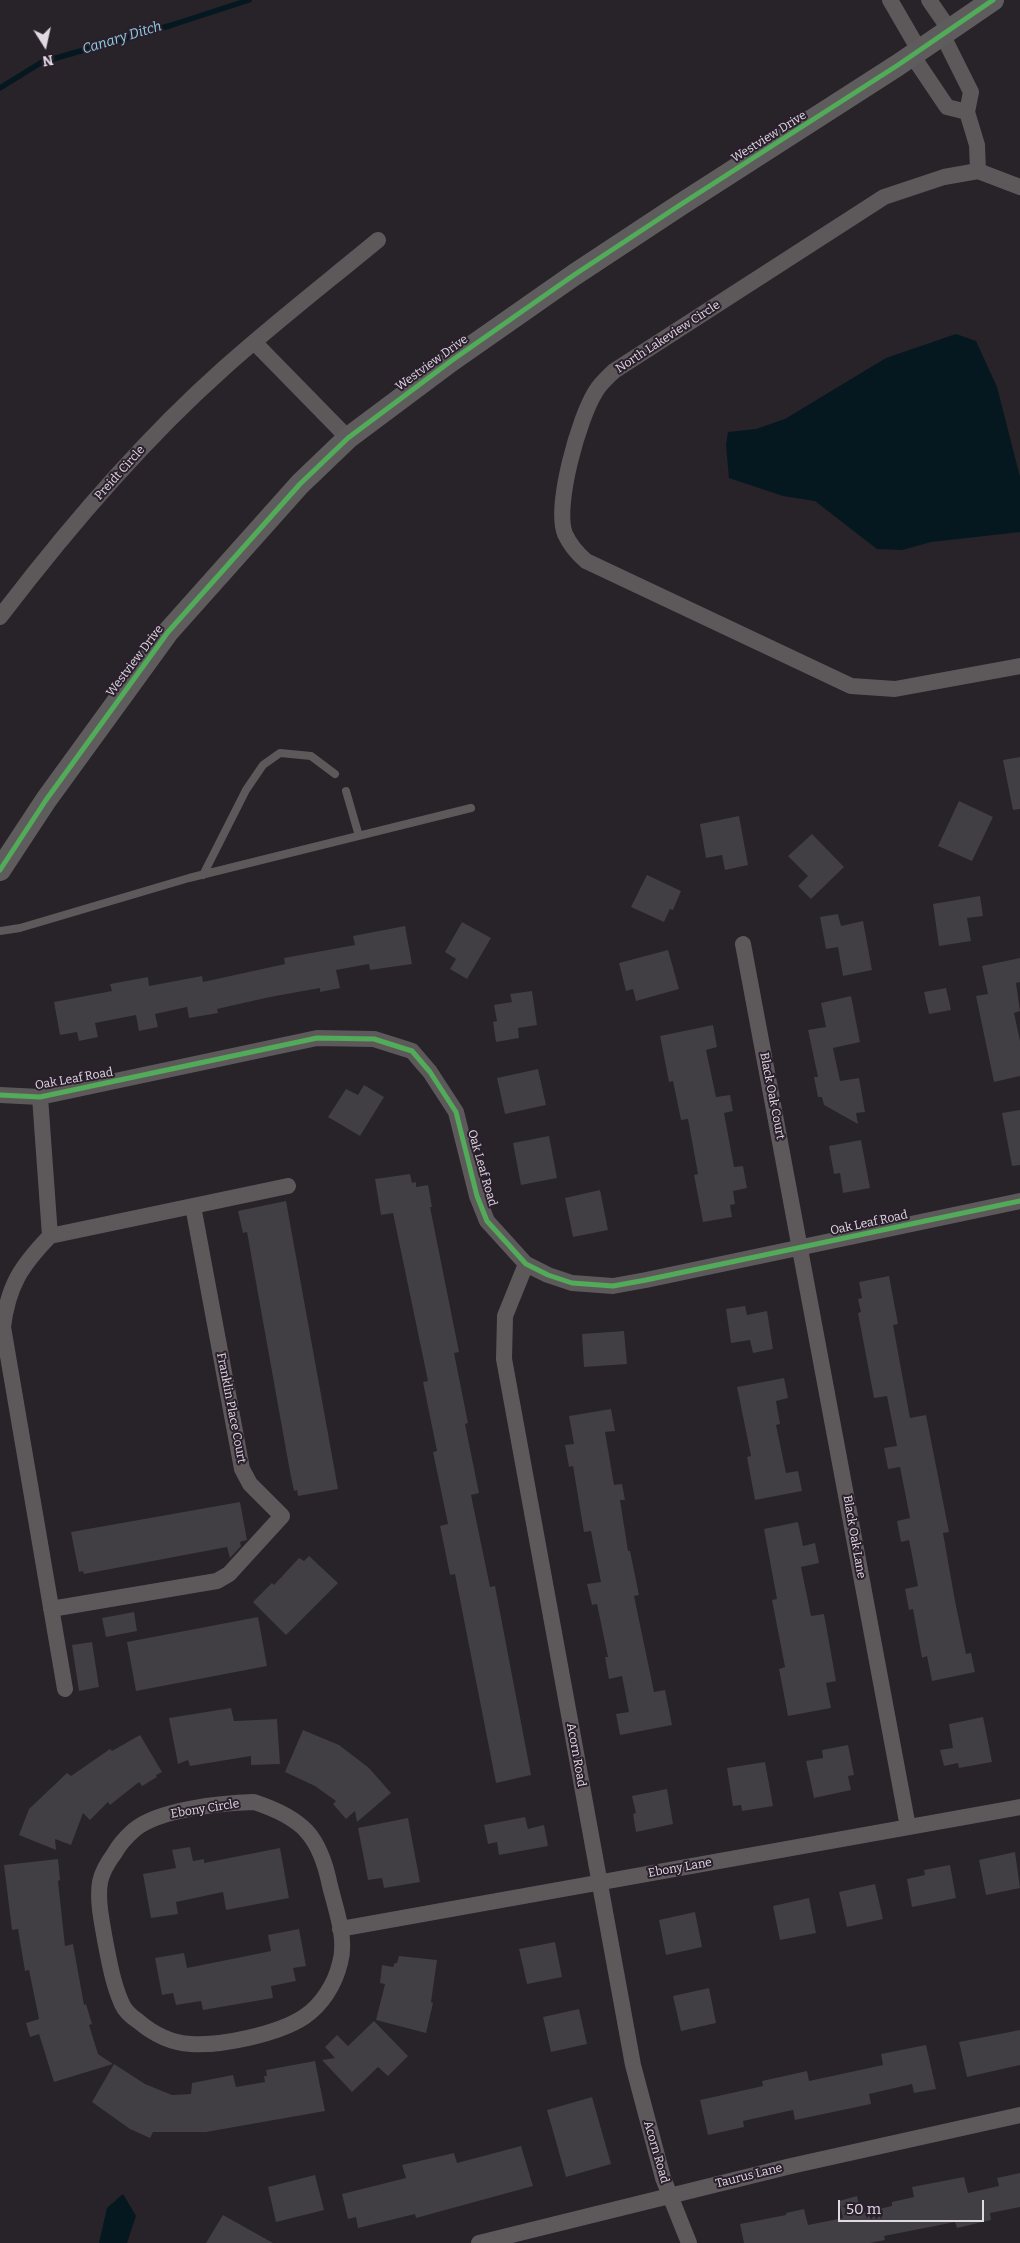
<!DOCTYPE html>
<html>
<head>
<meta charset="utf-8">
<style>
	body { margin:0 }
	#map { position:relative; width:1020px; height:2243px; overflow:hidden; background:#282229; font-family:Bitter,serif }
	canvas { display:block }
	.north { position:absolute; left:20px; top:20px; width:50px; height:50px; -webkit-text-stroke:4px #2a1f2c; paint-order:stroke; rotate:170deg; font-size:14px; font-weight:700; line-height:20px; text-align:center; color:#e1d9e2 }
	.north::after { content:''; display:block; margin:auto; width:18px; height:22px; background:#e1d9e2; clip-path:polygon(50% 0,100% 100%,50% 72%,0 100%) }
	.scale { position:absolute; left:838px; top:2200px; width:146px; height:22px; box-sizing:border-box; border:2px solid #e1d9e2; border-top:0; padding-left:6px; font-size:15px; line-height:18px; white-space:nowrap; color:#e1d9e2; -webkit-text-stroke:4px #2a1f2c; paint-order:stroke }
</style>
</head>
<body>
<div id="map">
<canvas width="1020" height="2243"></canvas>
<div class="north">N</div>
<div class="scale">50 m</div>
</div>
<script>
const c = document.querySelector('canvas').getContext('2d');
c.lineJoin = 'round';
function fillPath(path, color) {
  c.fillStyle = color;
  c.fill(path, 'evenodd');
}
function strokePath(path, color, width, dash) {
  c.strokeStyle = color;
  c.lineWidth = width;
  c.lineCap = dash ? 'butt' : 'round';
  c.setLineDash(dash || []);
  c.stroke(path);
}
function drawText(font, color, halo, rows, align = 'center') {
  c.font = font + ' Bitter,serif';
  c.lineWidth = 4;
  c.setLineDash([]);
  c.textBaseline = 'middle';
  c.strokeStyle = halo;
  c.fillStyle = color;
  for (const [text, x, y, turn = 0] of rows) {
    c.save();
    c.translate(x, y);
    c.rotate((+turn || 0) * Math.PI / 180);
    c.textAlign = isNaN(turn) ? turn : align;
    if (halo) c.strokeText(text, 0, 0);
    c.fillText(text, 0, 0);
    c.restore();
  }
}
fillPath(new Path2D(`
	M956,334L976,341L997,387L1020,477V532L931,542L902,550L877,549L815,501L783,496L729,478L726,445L728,432L756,429L785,419L886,358Z
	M123,2194L136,2216L127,2243H99L107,2208Z`), '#05181f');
strokePath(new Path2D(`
	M0,88L42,62L172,25L249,0`), '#05181f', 5.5);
fillPath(new Path2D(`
	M1020,757V809L1013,810L1003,760Z
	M959,801L993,817L972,861L938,846Z
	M739,816L748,865L725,870L722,855L706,858L700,824Z
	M812,834L844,867L811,899L798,886L808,876L788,856Z
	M647,875L681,891L673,910L670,909L664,922L631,907Z
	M980,896L983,916L967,918L971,941L939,946L933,904Z
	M838,914L841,926L863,921L872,970L843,976L838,947L826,949L820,917Z
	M462,922L491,938L467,979L450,969L456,959L445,952Z
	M405,926L412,964L370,970L369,964L336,970L340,988L320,992V988L270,997L217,1009L218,1013L189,1018L187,1007L155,1014L158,1027L139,1031L136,1015L95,1023L98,1037L79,1041L77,1032L60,1035L54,1002L112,991L110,984L148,977L149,986L202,976L203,982L285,964L284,958L355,945L353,936Z
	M668,950L679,989L636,1001L633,989L626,991L619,963Z
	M1020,958V982L1016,983L1020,1011L1014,1013L1020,1041V1076L994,1082L976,996L988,994L982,966Z
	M946,988L951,1010L929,1014L924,992Z
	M532,991L537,1025L518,1028L519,1038L496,1042L493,1022L497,1021L494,1005L512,1002L510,994Z
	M851,996L860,1042L833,1048L840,1081L859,1078L865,1112L856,1113L858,1124L824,1105L822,1097H818L814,1077H818L808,1030L826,1027L821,1003Z
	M713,1025L717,1047L706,1050L716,1097L730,1095L733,1111L724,1113L734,1167L743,1166L747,1188L733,1191L735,1204L730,1205L732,1217L703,1222L694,1175L698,1174L688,1119L681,1120L673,1081L669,1082L660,1036Z
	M538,1069L546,1105L505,1114L497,1078Z
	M364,1085L384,1097L360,1136L328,1117L346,1089L358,1095Z
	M1020,1110V1165L1012,1166L1002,1113Z
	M549,1136L557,1178L521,1185L513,1143Z
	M861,1140L870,1188L843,1193L840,1173L834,1174L829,1146Z
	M410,1174L412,1183L416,1182V1187L428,1185L432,1207H430L459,1352L454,1353L468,1423L465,1424L479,1493L471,1495L490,1587L495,1586L531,1775L496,1783L455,1574L450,1575L440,1526L448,1524L433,1452L437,1451L423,1382L428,1381L393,1213L381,1215L375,1179Z
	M600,1190L608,1230L573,1237L565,1198Z
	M286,1201L338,1489L298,1496L297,1490L294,1491L290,1472L247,1232L243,1233L238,1211Z
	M889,1276L898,1324L893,1325L910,1418L926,1415L949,1532L943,1533L955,1601L966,1654L971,1653L975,1672L932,1681L927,1656L922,1658L913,1609L909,1610L905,1589L918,1586L909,1540L901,1542L897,1521L910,1518L900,1467L888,1469L884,1448L897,1446L887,1396L874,1398L858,1313L861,1312L858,1299L862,1298L859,1282Z
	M745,1306L747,1315L767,1311L773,1349L753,1353L750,1340L731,1343L726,1309Z
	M624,1331L627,1364L584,1367L582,1334Z
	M784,1378L788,1398L776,1401L780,1424L776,1425L786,1473L798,1471L802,1491L755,1500L747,1457L751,1456L737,1387Z
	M611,1409L615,1431L605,1432L614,1485L622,1484L625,1500H620L628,1551H630L639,1595L634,1596L654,1692L665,1690L672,1725L620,1735L616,1714L629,1712L622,1676L609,1679L605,1657H608L597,1604L592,1605L587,1584L601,1582L591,1531L584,1532L573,1466L569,1467L565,1445L574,1444L569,1416Z
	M240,1502L247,1540L240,1542L241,1546L230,1558L227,1547L84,1574L83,1571L79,1572L71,1532Z
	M798,1522L803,1546L815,1543L819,1563L801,1567L811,1616L824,1614L836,1681L826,1683L831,1708L788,1716L779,1669L785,1667L772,1600L777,1599L764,1529Z
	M309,1556L338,1583L286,1635L253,1602L272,1583L274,1585L299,1558L304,1561Z
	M134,1612L137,1631L106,1637L102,1618Z
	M258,1617L267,1666L136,1691L127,1642Z
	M92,1642L99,1687L79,1691L72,1645Z
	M231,1708L234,1721L277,1719L280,1764L251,1765V1756L190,1766L188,1760L178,1764L169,1718Z
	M983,1717L992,1762L959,1768L958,1763L944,1766L940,1750L953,1748L949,1724Z
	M303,1730L339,1745L369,1768L391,1793L357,1822L355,1811L346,1819L333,1804L336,1801L315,1786L285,1772Z
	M140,1735L162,1772L156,1775L157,1777L142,1786L139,1782L110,1805L108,1802L90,1820L83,1813L71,1845L55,1839L56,1850L19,1835L29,1809L67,1773L71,1776L110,1749L112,1751Z
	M848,1745L854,1775L848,1776L851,1790L814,1798L806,1761L823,1758L822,1750Z
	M765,1762L773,1806L742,1811L741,1805L733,1806L727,1768Z
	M667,1789L673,1824L636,1832L633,1814L636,1813L632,1796Z
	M525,1817L528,1829L544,1825L548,1846L499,1855L497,1842L488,1844L484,1825Z
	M408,1818L420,1882L384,1888L382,1878L368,1880L358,1828Z
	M190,1847L193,1861L204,1859V1863L280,1848L289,1898L226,1910L223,1892L176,1902L178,1914L151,1918L143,1874L176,1868L172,1850Z
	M1015,1852L1020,1888L986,1895L979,1860Z
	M58,1859L60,1880L58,1881L65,1946L73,1944L84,2005L86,2004L92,2024L89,2025L98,2054L113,2064L54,2082L39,2034L30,2037L26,2023L39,2019L29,1970L25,1971L18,1929L12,1930L4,1865Z
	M950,1865L956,1898L912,1907L907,1879L925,1875L924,1870Z
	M875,1884L883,1919L847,1927L839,1892Z
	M809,1898L816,1933L780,1940L773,1906Z
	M695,1912L702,1947L666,1955L659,1920Z
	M299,1929L306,1966L293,1968L296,1981L271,1986L273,1998L203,2010L201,2001L176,2005L173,1993L162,1995L155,1958L184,1953L187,1968L242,1957L271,1951L268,1935Z
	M555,1942L562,1977L527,1984L519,1949Z
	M399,1956L437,1960L431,2002L433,2003L426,2033L376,2020L385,1984L380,1983L382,1965L393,1967L395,1963H397Z
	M709,1988L716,2023L681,2031L673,1996Z
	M579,2009L587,2044L551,2052L543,2017Z
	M374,2021L408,2056L388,2076L378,2067L352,2092L322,2060L335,2058L325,2047L337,2035L348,2046Z
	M1020,2030V2065L967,2077L959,2042Z
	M926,2045L936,2089L914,2093L912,2084L869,2094L871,2104L795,2120L793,2110L743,2121L744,2127L708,2135L700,2100L763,2086L762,2081L807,2071L809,2081L883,2065L881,2054Z
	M315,2061L325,2111L206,2132H153L150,2138L130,2129L92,2102L114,2064L145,2084L172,2095L191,2094L192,2083L233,2075L236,2087L265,2082L264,2076H267L266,2070Z
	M592,2097L611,2164L566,2177L547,2110Z
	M521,2146L533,2186L416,2218L415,2214L358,2228L356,2217L348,2219L342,2194L406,2178L402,2165L454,2153L457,2163Z
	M1020,2173V2207L990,2213L991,2220L957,2228L955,2222L884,2236L885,2240L870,2243H744L740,2224L786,2215V2213L804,2209L808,2225L843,2218L839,2201L857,2196L861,2213L892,2206V2202L914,2197L912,2187L964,2177L968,2193L999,2186L997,2178Z
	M315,2175L324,2210L276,2222L268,2187Z
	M223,2215L273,2243H206Z`), '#413e44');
strokePath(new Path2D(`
	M346,791L359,836
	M203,875L246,790L263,765L280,753L311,756L335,774
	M0,931L20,928L189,878L471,808`), '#5d595b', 8);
strokePath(new Path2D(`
	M890,0L919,50
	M929,0L949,29
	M942,34L971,92L967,112L977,145L978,171L944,177L884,197L614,371C608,377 600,384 596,391C579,417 554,506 565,534C570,545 578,554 586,561L851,686L895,689L1020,666
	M912,55L947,107L967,112
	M978,171L1020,187
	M255,343L348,438
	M0,617C67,529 140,443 223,369C273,324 326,283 378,240
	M743,944L908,1827
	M0,1095L40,1097L317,1038L374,1039L412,1051L430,1072L456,1112L477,1196L487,1221L526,1264L548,1275L572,1283L613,1286L646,1280L1020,1201
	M40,1097L50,1236C21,1266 8,1286 3,1327L65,1689
	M50,1236L288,1186
	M526,1264L505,1316L504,1359L633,2065L663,2178L689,2243
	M51,1609L217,1581L229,1574L282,1516L250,1484L242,1469L193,1206
	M254,1802C303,1818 320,1836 330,1886C336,1910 347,1939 340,1963C335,1984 322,2005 304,2017C278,2034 222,2046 191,2044C171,2043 152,2033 138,2021C132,2017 125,2011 122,2004C113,1984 109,1961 105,1940C102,1922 97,1901 100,1882C102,1872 108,1862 114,1854C119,1845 126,1837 134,1830C159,1809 222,1803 254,1802Z
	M340,1929L1020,1807
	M479,2243L791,2166L1020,2115`), '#5d595b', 16);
strokePath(new Path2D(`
	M0,870L46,800L168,632L300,484L348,438L451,361L574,275L680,205L898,65L993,0`), '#5f5c5e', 22);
strokePath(new Path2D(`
	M0,870L46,800L168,632L300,484L348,438L451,361L574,275L680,205L898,65L993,0
	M0,1095L40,1097L317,1038L374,1039L412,1051L430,1072L456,1112L477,1196L487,1221L526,1264L548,1275L572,1283L613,1286L646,1280L1020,1201`), '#51ab58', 5);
drawText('12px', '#e1d9e2', '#2a1f2c', [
	["Westview Drive",769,137,-32],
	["North Lakeview Circle",668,337,-33],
	["Westview Drive",432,363,-36],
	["Preidt Circle",120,473,-48],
	["Westview Drive",135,661,-53],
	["Oak Leaf Road",74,1079,-10],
	["Black Oak Court",772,1096,79],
	["Oak Leaf Road",482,1168,74],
	["Oak Leaf Road",869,1223,-12],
	["Franklin Place Court",231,1408,79],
	["Black Oak Lane",854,1537,80],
	["Acorn Road",576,1755,80],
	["Ebony Circle",205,1809,-9],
	["Ebony Lane",680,1868,-10],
	["Acorn Road",656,2152,74],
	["Taurus Lane",749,2176,-14]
]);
drawText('italic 14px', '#8fd0e3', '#2a1f2c', [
	["Canary Ditch",122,38,-17]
]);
</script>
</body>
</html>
